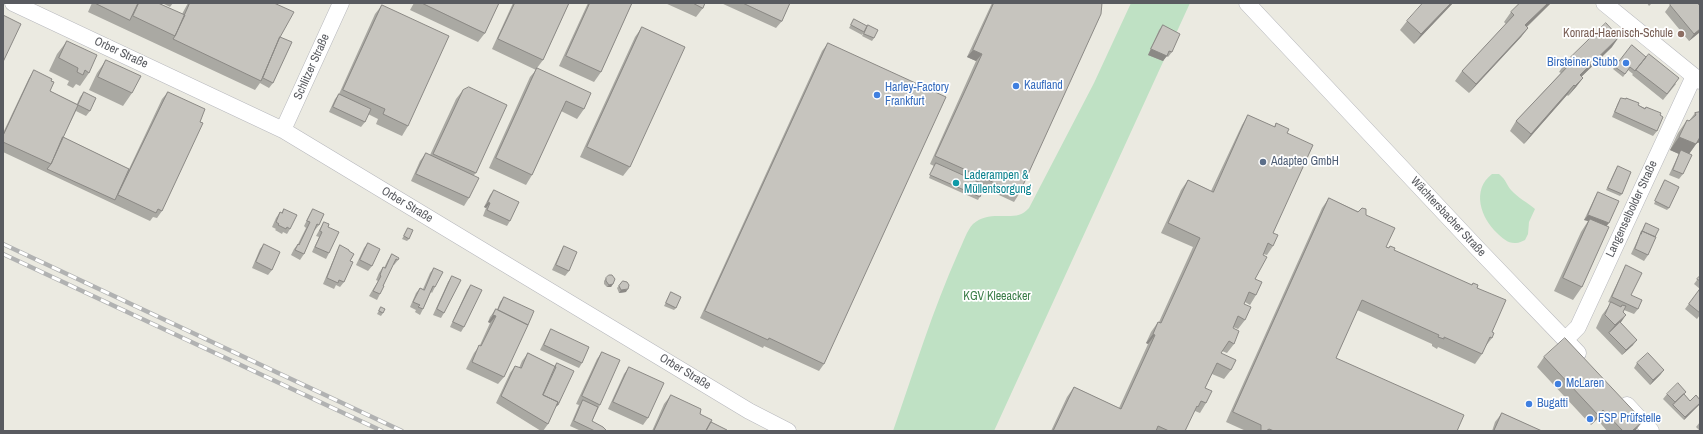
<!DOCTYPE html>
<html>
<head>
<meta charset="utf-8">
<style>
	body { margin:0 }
	#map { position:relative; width:1703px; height:434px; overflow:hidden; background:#ebeae1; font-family:"Archivo Narrow",sans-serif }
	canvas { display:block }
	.frame { position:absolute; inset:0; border:4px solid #595b60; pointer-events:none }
</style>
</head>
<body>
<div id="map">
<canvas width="1703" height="434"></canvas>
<div class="frame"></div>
</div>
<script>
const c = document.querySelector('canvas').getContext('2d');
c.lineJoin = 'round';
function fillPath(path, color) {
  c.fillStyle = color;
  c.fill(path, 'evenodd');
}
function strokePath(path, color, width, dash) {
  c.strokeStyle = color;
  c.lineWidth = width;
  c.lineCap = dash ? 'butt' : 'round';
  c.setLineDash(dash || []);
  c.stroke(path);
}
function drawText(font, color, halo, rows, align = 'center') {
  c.font = font + ' "Archivo Narrow",sans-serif';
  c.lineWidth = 3.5;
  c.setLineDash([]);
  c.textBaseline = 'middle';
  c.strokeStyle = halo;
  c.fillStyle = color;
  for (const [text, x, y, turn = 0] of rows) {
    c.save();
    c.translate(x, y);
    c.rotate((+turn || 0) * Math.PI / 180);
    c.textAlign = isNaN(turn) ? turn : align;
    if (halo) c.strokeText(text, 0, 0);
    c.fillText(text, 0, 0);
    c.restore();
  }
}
fillPath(new Path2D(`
	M1131,3H1190L994,431H893C914,371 933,309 959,251C963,243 967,230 973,224C992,207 1015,225 1029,208L1094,83Z
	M1492,174H1499C1507,181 1506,184 1511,190C1518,198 1527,202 1535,209L1529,222L1528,234L1525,240C1522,241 1519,243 1516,243C1509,244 1502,238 1497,233C1481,218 1471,190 1492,174Z`), '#bfe1c4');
const minor = new Path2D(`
	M13,3L283,130L749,411L788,431
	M1247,3L1478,249L1578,353
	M1604,3L1700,81
	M283,130L341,3
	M1566,339L1578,327L1694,76
	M1627,405L1651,431`);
strokePath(minor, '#b6b7bc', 17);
strokePath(minor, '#fff', 16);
const rail = new Path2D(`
	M3,244L402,431
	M3,254L382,431`);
strokePath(rail, '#b1b2b2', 4.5);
strokePath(rail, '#fff', 3, [9]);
fillPath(new Path2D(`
	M92,3H158L182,14L188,3H274L280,37L273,83L269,88L260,83L255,90L88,12Z
	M162,3H173L170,7Z
	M414,3H499L485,33L478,42L410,10Z
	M513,3H569L543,60L537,68L584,109L577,119L561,111L532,175L526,185L489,168L530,77L536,70L492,49Z
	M588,3H632L601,72L594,82L559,66Z
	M665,3H705L703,8L696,17Z
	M721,3H790L782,21L776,28Z
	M992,3H1102L1019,194L1014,202L984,188L978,200L929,178L934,166L930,164L976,61L967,57Z
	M1453,3L1414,44L1400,30L1407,21Z
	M1520,3H1551L1527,27L1528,28L1521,37L1469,93L1455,81L1462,71L1506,24L1504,22L1511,12Z
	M1647,3H1652L1649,6Z
	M382,5L408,126L402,136L376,124L378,119L368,114L365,122L361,127L329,112L335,99L339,94L375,14Z
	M1670,5L1700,32L1689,41L1665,12Z
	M854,19L864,32L862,35L849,28Z
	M868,25L874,38L872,41L862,36Z
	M1163,25L1172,52L1168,57L1166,56L1163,61L1148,55L1159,30Z
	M642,27L630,167L623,176L580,157L635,37Z
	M67,41L89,73L80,86L76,84L73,88L67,85L69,81L49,71L57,54Z
	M828,43L824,364L819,371L764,346L763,348L700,318L822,51Z
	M1632,45L1676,84L1663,100L1632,75L1633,74L1628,70L1623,77L1613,69Z
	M1612,47L1581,77L1583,78L1576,87L1568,96L1567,95L1524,144L1510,131L1516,121L1561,73L1559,72L1566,62Z
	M106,60L132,93L123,106L89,90L97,73Z
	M34,70L50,91L77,104L80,97L84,92L90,111L86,116L76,111L63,137L129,169L162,99L168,92L200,122L162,211L157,218L153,217L150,221L3,152V133L29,78Z
	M463,90L476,173L474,175L469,198L464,206L411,181L420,161L426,153L430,155L456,99Z
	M1621,98L1625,99L1626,98L1638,105L1645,108L1646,107L1660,115L1657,131L1653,136L1612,117L1618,103Z
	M1700,112V142L1697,143L1689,154L1683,174L1679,179L1669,175L1679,154L1670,150L1678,133L1687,120L1689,121L1695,113Z
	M1248,115L1274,127L1276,123L1287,133L1273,233V246L1267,255L1263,254L1255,279L1256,295L1250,305L1245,302L1244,304L1245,320L1238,329L1233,327V328L1234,344L1227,353L1222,351L1221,353L1231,370L1224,379L1212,374L1205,388L1206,403L1200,413L1195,411L1192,416L1185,431H1051L1067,397L1074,387L1119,408L1148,344L1146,343L1151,332L1158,322H1159L1193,247L1161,233L1181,190L1188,180L1211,191L1242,125Z
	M1618,166L1622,194L1620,196L1606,190L1616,169Z
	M1665,180L1669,208L1667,210L1654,204L1663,183Z
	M494,190L510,221L507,226L483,216L486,208L484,207L490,195Z
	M1598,192L1607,226L1582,287L1573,300L1554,291L1581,232L1588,221L1584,220L1595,197Z
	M1329,198L1366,215L1386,247L1389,248L1390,246L1394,250L1471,285L1473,283L1477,288L1492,332V338L1485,347L1482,354L1475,364L1438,347L1437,349L1432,346V344L1357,310L1336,358L1457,431H1246L1226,422L1322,208Z
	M284,209L290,229L287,234L283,232L282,234L275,230L276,229L272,227L276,218L280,212L281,213Z
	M313,209L319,225L315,230H314L304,254L300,260L291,255L294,249L298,244L306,228L304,226L310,214Z
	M324,222L328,227L329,253L326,259L312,252L319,237L316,236L321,227Z
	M1646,223L1655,237L1648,255L1644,261L1631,254L1644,226Z
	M408,228L409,239L407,241L402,239Z
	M368,243L372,266L368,271L356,265L364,248Z
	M264,244L272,270L268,275L252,268L260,249Z
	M340,245L349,251L350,261L344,282L340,287L336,285L334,289L323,284L337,251Z
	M564,246L569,271L565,276L552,270L561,251Z
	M392,254L398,260L394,265L393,264L383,286L380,294L377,300L369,296L378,281L376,280L379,273L383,267L384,268L388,260Z
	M1626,265L1631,295L1638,309L1634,314L1624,310L1623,312L1620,322L1633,345L1622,355L1596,328L1602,315L1611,303L1608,302L1623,271Z
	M434,268L435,287L432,293L431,292L423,309L420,315L415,312L416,310L410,307L416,293L420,288L423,289L430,273Z
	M452,276L444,313L441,318L433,315L448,282Z
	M1700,276V315L1697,319L1685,309L1700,289L1694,284Z
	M606,278L613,284L611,287H607L604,284V281Z
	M623,281L626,292L619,293L617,288Z
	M471,285L464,327L461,332L450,327L467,290Z
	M671,292L676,308L674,310L664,306Z
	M504,297V377L498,384L466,369L474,353L480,345L490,323L488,322L490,317L496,309L497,310L500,302Z
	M381,307L383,313L381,316L377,314Z
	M551,329L582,363L579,368L540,350L548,334Z
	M602,352L600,405L592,421L607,431H581L570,426L579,405L576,404L597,359Z
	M528,353L555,366L557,363L558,405L555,408L548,424L543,431H541L496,403L510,373L515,366L519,368L522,361Z
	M1544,357L1636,430L1635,431H1607L1597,419L1591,425L1537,367Z
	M1637,363L1664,370L1660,375L1650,385L1634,368Z
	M629,367L648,418L643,425L608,409L624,374Z
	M1686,392L1684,394L1690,401L1700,404L1684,420L1663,399L1667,394Z
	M671,395L700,414L711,422L726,431H652L664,404Z
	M1502,413L1542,431H1492L1495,422Z
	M1700,422V431L1696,427Z`), '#aaa9a3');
fillPath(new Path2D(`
	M1451,3H1453L1414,44L1421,34Z
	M1548,3H1551L1518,35L1525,25Z
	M1528,28L1521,37L1469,93L1476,84Z
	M1700,29V32L1689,41L1694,34Z
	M1619,37L1612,47L1573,85L1580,75Z
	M1151,49L1167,56L1163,61L1148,55Z
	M973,50L982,54L976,61L967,57Z
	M1583,78L1576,87L1568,96L1575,86Z
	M1574,85L1567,95L1524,144L1531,134Z
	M1700,135V142L1695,144H1696L1687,157L1681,150L1679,154L1670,150L1679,137Z
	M488,202L490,203L486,208L484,207Z
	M1588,215L1609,223L1605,228L1590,219L1588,221L1584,220Z
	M613,284L611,287H607L609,285Z
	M628,289L626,292L619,293L621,290Z
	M493,315L496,316L490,323L488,322Z
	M1626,315L1617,328L1609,333L1615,325Z
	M1153,334L1155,335L1148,344L1146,343Z
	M1637,340L1633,345L1622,355L1626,350Z
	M1664,370L1660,375L1650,385L1653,380Z
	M1700,403V404L1684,420L1685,417Z
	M1603,410L1597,419L1591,425L1598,415Z
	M1643,421L1635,431H1632Z`), '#8b8985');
const building = new Path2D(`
	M95,3H138L130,20Z
	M139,3H158L185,15L175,36L133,16Z
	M190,3H274L294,12L279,39L261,81L173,39L175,36Z
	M422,3H499L485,33Z
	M515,3H569L543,60L498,39Z
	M590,3H632L601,72L566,56Z
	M693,3H705L703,8Z
	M743,3H790L782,21Z
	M994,3H1102L1101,14L1019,194L935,156L982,54L973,50Z
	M1423,3H1451L1421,34L1407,21Z
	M1520,3H1548L1525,25L1528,28L1476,84L1462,71L1514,15L1511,12Z
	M1672,3H1697L1700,6V29L1694,34L1670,5Z
	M382,5L449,36L408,126L383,114L385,109L343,90Z
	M3,15L21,24L3,62Z
	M854,19L867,26L864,32L851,25Z
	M1606,23L1619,37L1580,75L1583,78L1575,86L1574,85L1531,134L1516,121L1569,65L1566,62Z
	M868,25L878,30L874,38L864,34Z
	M1163,25L1180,34L1172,52L1169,51L1167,56L1151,49Z
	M642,27L685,47L630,167L587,147Z
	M280,37L292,42L273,83L263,78Z
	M67,41L97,55L89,73L85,70L83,75L77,72L78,68L59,58Z
	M828,43L946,97L824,364L769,338L768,340L705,311Z
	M1632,45L1646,57L1635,71L1630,67L1625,74L1615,67Z
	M1649,54L1679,78L1667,94L1636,70Z
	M106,60L141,76L132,93L98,77Z
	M537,68L591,93L584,109L566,101L532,175L496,158Z
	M34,70L52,79L51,81L54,82L50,91L78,105L51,164L3,142V136Z
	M469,87L507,105L476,173L433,154L463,90Z
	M84,92L96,98L90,111L78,105Z
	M168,92L205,109L200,122L203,123L162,211L158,209L156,213L118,195Z
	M339,94L371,109L365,122L333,107Z
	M1621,98L1626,99V98L1639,103L1638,105L1645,109L1646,107L1661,113L1660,115L1663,117L1657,131L1615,112Z
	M1700,112V137L1696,144L1679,137L1687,120L1689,121L1696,115L1695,113Z
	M1248,115L1275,127L1276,123L1289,129L1287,133L1313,145L1273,233L1278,235L1273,246L1268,243L1263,255L1267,257L1255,279L1262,282L1256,295L1249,292L1244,304L1251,307L1245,320L1238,316L1233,328L1239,331L1234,344L1229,341L1221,353L1236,360L1231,370L1217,363L1205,388L1212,391L1206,403L1201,401L1198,407L1197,406L1185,431H1169L1158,426L1156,431H1053L1074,387L1121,409L1155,335L1153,334L1158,322L1161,323L1200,238L1168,223L1188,180L1213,192Z
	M63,137L129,169L115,200L47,169L51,164Z
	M1681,150L1692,155L1683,174L1673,170Z
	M426,153L479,178L469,198L416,174Z
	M936,163L985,185L980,197L930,175Z
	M1618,166L1631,172L1622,194L1608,188Z
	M1665,180L1679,187L1669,208L1655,201Z
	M494,190L519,202L510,221L487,210L490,203L488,202Z
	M1598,192L1619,201L1609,223L1588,215Z
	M1329,198L1358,212L1362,208L1366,209V215L1395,228L1386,247L1389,248L1390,246L1395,248L1394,250L1472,285L1473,283L1478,285L1477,288L1506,300L1492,332L1494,333L1492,338L1490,337L1482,354L1444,337V339L1438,337L1439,335L1362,300L1336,358L1464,415L1457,431H1274L1269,429L1266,431H1261V425L1233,412Z
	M284,209L297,215L290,229L287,227L286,229L278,225L279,224L276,222L280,212L282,213Z
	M313,209L324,214L319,225L317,224L304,254L295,250L298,244L299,245L310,222L307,221Z
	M1590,219L1609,227L1582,287L1563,278Z
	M324,222L329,224L328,227L339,232L329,253L315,247L322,232L320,231Z
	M1646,223L1659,229L1655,237L1642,231L1641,234Z
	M408,228L413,230L409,239L404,236Z
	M1642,231L1656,237L1648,255L1635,249Z
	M368,243L380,249L372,266L360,260Z
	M264,244L280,252L272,270L256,262Z
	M340,245L349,250V251L354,254L350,261L353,262L344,282L339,280L338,283L327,278Z
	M564,246L577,252L569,271L556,265Z
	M392,254L399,258L398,260L396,259L383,286H384L380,294L373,291L381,276L380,275L383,267L385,268Z
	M1626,265L1642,273L1631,295L1642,300L1638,309L1612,297Z
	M434,268L443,272L435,287L433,286L423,309L418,307L420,305L413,302L420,288L424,290Z
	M609,275H612L615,279L613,284L609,285L606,281V278Z
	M452,276L461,280L444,313L437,309Z
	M1700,276V281L1697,279Z
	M623,281L627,282L629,285L628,289L621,290L619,286Z
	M471,285L482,290L464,327L453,322Z
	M1700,289V313L1689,304Z
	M671,292L681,297L676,308L666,303Z
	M504,297L534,311L528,325L498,310Z
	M1611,302L1621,307L1622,305L1626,306L1623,312L1626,315L1615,325L1605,315Z
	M381,307L385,309L383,313L379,311Z
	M496,309L528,325L504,377L472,362L479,345L481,346L496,316L493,315Z
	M1620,322L1637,340L1626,350L1609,333Z
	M551,329L589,347L582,363L544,345Z
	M1565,338L1643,421L1632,431H1623L1603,410L1598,415L1544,357Z
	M602,352L620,360L600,405L582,396Z
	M528,353L556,367L543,395L558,402L548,424L501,396L515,366L521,368Z
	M1648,353L1664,370L1653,380L1637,363Z
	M557,363L574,371L558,405H557L558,402L543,395Z
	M629,367L664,383L648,418L613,402Z
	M1678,383L1686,392L1675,402L1667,394Z
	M1684,394L1690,401L1696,395L1700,400V403L1685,417L1673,405Z
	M671,395L701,409L700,414L712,420L706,431H654Z
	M583,400L598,407L592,421L603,427L607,431H595L574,421Z
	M1502,413L1542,431H1494Z
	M711,422L727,430L726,431H706Z`);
fillPath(building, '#c6c4be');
strokePath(building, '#8b8985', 1);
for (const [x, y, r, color] of [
	[1681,34,4,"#8d6e63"],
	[1626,63,4,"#3f7fe0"],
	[1016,86,4,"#3f7fe0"],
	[877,95,4,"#3f7fe0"],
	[1263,162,4,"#5c6f8a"],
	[956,183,4,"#0f9aa8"],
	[1558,384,4,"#3f7fe0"],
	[1529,404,4,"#3f7fe0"],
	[1590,419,4,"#3f7fe0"]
]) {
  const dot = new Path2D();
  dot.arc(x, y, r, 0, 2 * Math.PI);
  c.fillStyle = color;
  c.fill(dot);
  strokePath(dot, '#fff', 1.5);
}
drawText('12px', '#785e54', '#fff', [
	["Konrad-Haenisch-Schule",1673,34]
], 'right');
drawText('12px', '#595b60', '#fff', [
	["Orber Straße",121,53,25],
	["Schlitzer Straße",312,67,-66],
	["Orber Straße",407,205,31],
	["Langenselbolder Straße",1632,209,-65],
	["Wächtersbacher Straße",1448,217,47],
	["Orber Straße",685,372,31]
]);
drawText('12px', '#366cbe', '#fff', [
	["Birsteiner Stubb",1618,63,"right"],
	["Kaufland",1024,86],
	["Harley-Factory",885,88],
	["Frankfurt",885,102],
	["McLaren",1566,384],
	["Bugatti",1537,404],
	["FSP Prüfstelle",1598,419]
], 'left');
drawText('12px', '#4e5e75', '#fff', [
	["Adapteo GmbH",1271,162]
], 'left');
drawText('12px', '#0d838f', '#fff', [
	["Laderampen &",964,176],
	["Müllentsorgung",964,190]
], 'left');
drawText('12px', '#3b7d48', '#fff', [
	["KGV Kleeacker",997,297]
]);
</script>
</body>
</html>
